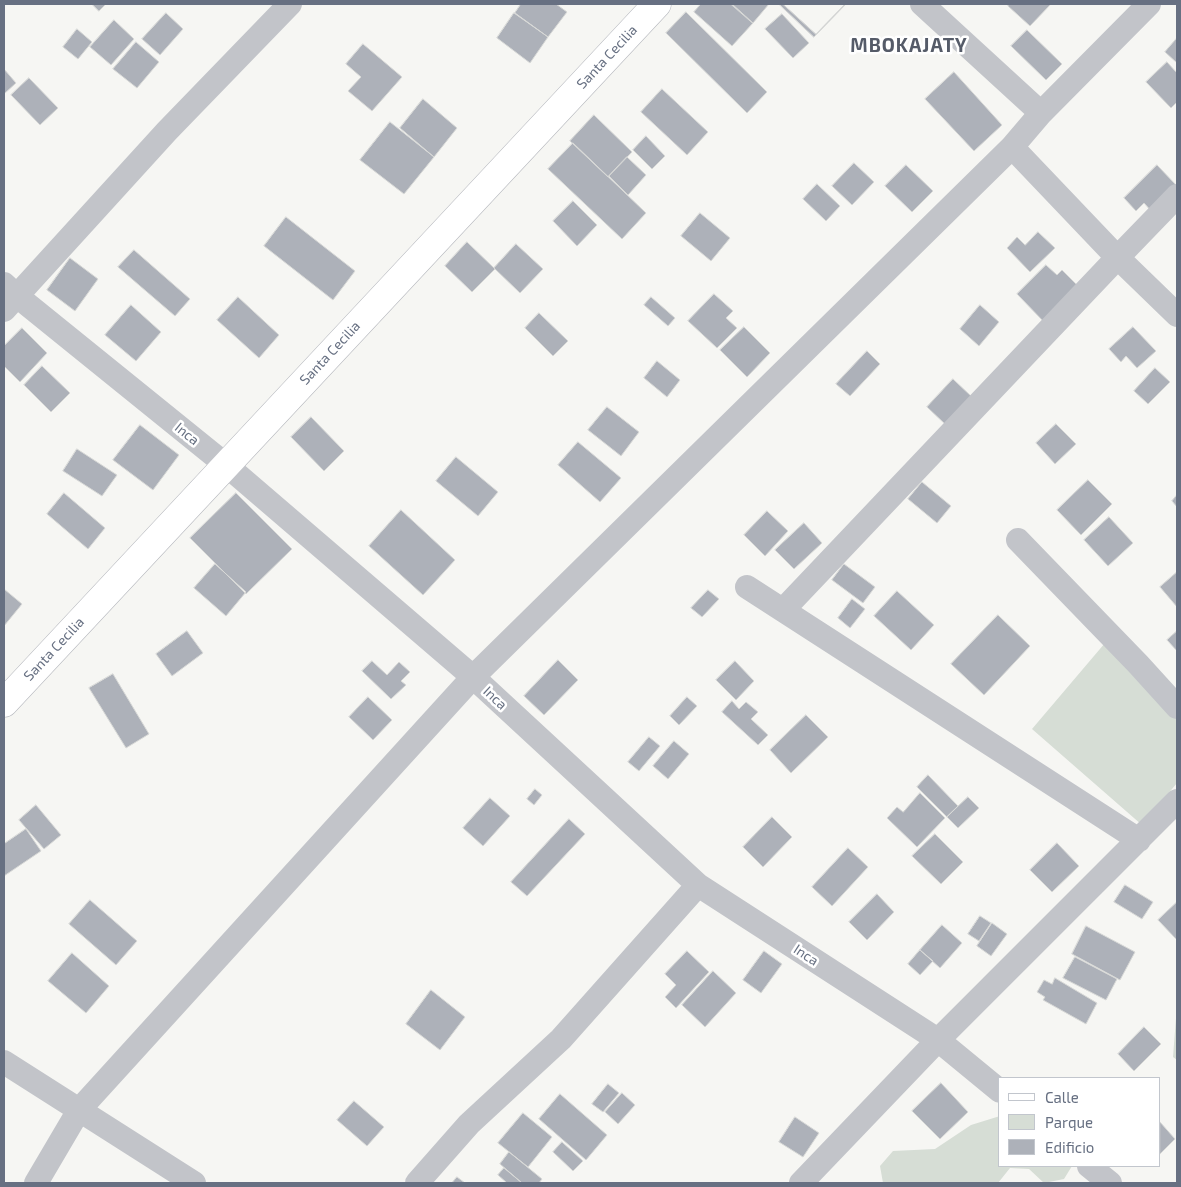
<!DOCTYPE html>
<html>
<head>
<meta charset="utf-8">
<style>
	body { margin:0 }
	#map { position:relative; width:1181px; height:1187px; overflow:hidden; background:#f6f6f3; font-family:"Exo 2",sans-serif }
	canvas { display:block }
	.frame { position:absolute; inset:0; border:5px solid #677082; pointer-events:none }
	.legend { position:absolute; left:998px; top:1077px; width:162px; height:90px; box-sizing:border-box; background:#fff; border:1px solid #c2c6cd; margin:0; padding:6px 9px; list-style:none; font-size:15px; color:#677082 }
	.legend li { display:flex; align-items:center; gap:10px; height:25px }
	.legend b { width:25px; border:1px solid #c2c6cd }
</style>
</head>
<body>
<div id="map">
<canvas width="1181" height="1187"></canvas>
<div class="frame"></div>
<ul class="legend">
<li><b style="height:6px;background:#fff"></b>Calle</li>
<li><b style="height:14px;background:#d6ddd5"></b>Parque</li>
<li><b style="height:14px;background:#adb1b9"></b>Edificio</li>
</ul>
</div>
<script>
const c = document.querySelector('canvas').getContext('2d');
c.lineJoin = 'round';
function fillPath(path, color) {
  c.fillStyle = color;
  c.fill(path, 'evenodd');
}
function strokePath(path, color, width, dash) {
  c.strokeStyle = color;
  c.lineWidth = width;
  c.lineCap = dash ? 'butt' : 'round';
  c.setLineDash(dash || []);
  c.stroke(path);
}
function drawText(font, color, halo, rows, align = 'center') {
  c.font = font + ' "Exo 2",sans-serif';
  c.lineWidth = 5;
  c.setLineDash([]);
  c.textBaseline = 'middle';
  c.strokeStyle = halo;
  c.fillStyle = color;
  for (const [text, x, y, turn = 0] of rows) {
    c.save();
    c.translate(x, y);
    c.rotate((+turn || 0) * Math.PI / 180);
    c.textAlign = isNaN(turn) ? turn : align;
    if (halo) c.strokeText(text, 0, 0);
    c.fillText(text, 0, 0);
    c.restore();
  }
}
fillPath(new Path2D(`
	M1105,643L1177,705V783L1142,825L1032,729Z
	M1177,1005V1060L1173,1057Z
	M1000,1116V1166H1072L1064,1179L1044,1183L1029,1169L1010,1168L998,1183H883L880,1166L893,1151L935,1149L971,1125Z`), '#d6ddd5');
const building = new Path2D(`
	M92,4H106L99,11Z
	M521,4H556L567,12L548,37L515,13Z
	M701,4H732L753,23L732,46L694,12Z
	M731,4H769L753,23Z
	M779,4H846L814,37Z
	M783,4H845L816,34Z
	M1009,4H1051L1030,26L1008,6Z
	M686,12L767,92L747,113L666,33Z
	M166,13L183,29L160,55L142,39Z
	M514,13L548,37L530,63L497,38Z
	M782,14L809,43L793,58L765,29Z
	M114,20L134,39L111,65L90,47Z
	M77,29L92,42L78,59L63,47Z
	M1027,30L1062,64L1046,80L1011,46Z
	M1177,38V63L1165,52Z
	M136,42L159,62L137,88L113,69Z
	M363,44L402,77L372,111L348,91L361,77L346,64Z
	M1167,62L1177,73V102L1171,108L1146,82Z
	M4,69L16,83L4,94Z
	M954,72L1002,125L974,151L925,99Z
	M29,78L58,108L40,125L11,95Z
	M662,89L708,132L687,155L641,112Z
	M423,99L457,128L434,157L400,128Z
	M594,115L632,152L608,177L570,141Z
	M390,122L434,157L404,194L360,160Z
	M646,136L665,156L652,169L633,150Z
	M573,143L646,213L622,239L548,169Z
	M627,157L646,175L628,195L609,176Z
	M854,163L874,182L852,205L832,186Z
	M906,165L933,191L912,212L885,186Z
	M1157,165L1177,186L1152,212L1144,203L1136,211L1124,198Z
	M817,184L840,206L826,221L803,199Z
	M573,201L597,225L577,246L553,221Z
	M700,213L730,238L711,261L681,236Z
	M286,217L355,271L333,300L264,246Z
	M1038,232L1055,248L1030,272L1007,248L1017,237L1025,245Z
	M467,242L495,269L472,292L445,266Z
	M516,244L543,269L520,293L494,268Z
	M134,250L190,299L175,316L118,267Z
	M70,258L98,279L75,311L47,290Z
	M1046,265L1057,275L1062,270L1080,288L1045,323L1017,294Z
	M714,294L733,311L726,318L737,328L717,348L688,321Z
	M238,297L279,335L259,358L217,320Z
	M651,297L675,318L668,326L644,305Z
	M131,305L161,332L136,361L105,335Z
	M980,305L999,322L979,346L960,329Z
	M539,313L568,341L553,356L525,328Z
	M744,327L770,353L747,377L720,350Z
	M1133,327L1156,351L1137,368L1126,356L1121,362L1109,349Z
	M22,328L47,353L20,382L4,366V346Z
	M867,351L880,364L850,396L836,384Z
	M657,361L680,380L667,397L644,378Z
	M42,366L70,393L51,412L24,385Z
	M1155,368L1170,382L1148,404L1134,391Z
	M953,379L972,397L946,425L927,407Z
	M607,407L639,432L621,456L588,430Z
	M311,417L344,451L324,471L291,437Z
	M1056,424L1076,444L1055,464L1036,443Z
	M140,425L179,455L153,490L113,460Z
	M578,442L621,478L600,502L558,465Z
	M77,449L117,475L102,496L63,471Z
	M456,457L498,492L478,516L436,481Z
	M1088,480L1112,504L1081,535L1057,510Z
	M922,482L951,506L937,523L908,499Z
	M64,493L105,528L88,549L47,514Z
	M236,493L292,549L246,594L190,538Z
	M1177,495V507L1172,501Z
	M401,510L455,560L423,595L369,546Z
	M767,511L788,531L765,556L744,535Z
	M1109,517L1133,543L1108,566L1084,540Z
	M804,523L822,543L794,569L775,550Z
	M215,564L246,592L226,616L194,588Z
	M844,564L875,587L863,603L832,580Z
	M1177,572V607L1160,587Z
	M4,589L22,604L4,626Z
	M708,590L719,599L702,617L691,608Z
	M897,591L934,625L911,650L874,616Z
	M852,599L865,609L850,628L838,618Z
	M998,615L1030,646L984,695L951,664Z
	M187,631L203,653L172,676L156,654Z
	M1177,631V651L1167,640Z
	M558,660L578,680L544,715L524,696Z
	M372,661L387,675L399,662L410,672L401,681L406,685L391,699L362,671Z
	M735,661L754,681L736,700L716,680Z
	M113,674L149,734L126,748L89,688Z
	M368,697L392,720L373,740L349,717Z
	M687,697L697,706L679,725L670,716Z
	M732,701L739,709L746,702L758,712L751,719L768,735L758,745L722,712Z
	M806,715L828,737L791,773L770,750Z
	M649,737L660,746L639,771L628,762Z
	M674,741L689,754L668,779L653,766Z
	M928,775L958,806L947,817L917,787Z
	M535,789L542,795L534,805L527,799Z
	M920,793L945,818L917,847L887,818L897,807L903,812Z
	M968,797L979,808L958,828L947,817Z
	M490,798L510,816L483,846L463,828Z
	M36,805L61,835L44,849L19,820Z
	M772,817L792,837L763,867L743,847Z
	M569,819L585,834L527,896L511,882Z
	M26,829L41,851L4,876V844Z
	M935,834L963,862L941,884L912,856Z
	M1057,843L1079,866L1052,892L1030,870Z
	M848,848L868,867L832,906L812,887Z
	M1125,885L1153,902L1142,919L1114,902Z
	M877,894L894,912L867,940L849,922Z
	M90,900L137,941L116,965L69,924Z
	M1177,902V938L1176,939L1158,920Z
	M980,916L991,923L979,941L968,934Z
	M992,923L1007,934L991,956L977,946Z
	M942,925L962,943L940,968L920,950Z
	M1086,926L1135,952L1120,980L1072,954Z
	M920,950L933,961L920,975L908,964Z
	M687,951L709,972L676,1008L665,997L676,985L665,974Z
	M764,951L782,964L761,993L743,980Z
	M72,953L109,986L86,1013L48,981Z
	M1075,957L1117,979L1106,1000L1063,978Z
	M713,971L736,993L705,1027L682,1005Z
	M1055,978L1097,1003L1086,1024L1043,1000L1045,997L1037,992L1044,980L1052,984Z
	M431,990L465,1017L440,1050L406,1024Z
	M1144,1027L1161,1044L1134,1071L1118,1054Z
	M941,1083L968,1112L940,1139L912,1111Z
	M608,1084L619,1093L603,1112L592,1104Z
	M622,1093L635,1105L618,1124L605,1112Z
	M560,1094L607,1135L586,1160L539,1119Z
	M354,1101L384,1127L367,1146L337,1120Z
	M523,1113L552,1137L528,1167L498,1143Z
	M795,1117L819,1133L803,1157L779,1142Z
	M1160,1122L1175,1139L1160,1154Z
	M562,1142L583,1161L573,1171L553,1152Z
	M509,1152L542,1179L539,1183H522L500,1164Z
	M504,1168L522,1183H507L498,1175Z
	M457,1177L465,1183H452Z`);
fillPath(building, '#adb1b9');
strokePath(building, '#d7d8d6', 1);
const secondary = new Path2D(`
	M4,703L657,4`);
strokePath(secondary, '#b5b7bd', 29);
strokePath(new Path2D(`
	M922,4L1041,113
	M1012,147L1113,253L1177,315
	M4,284L17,296L226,465L473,677L698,885L938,1040L1000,1091
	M4,310L167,131L290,4
	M1018,540L1138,664L1177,707
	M747,587L1139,840
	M783,610L1118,257L1177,196
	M4,1062L194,1183
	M1089,1166L1110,1183
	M36,1183L79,1110L473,677L1012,147L1041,113L1149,4
	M417,1183L469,1124L561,1039L698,885
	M801,1183L938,1040L1177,801`), '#c2c4c9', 24);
strokePath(secondary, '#fff', 28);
drawText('14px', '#677082', '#fff', [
	["Santa Cecilia",607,57,-47],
	["Santa Cecilia",330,353,-47],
	["Inca",187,434,39],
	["Santa Cecilia",54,649,-47],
	["Inca",495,698,43],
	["Inca",806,955,33]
]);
c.letterSpacing = '1px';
drawText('bold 19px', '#555b68', '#fff', [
	["MBOKAJATY",909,46]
]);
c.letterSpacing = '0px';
</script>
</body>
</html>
